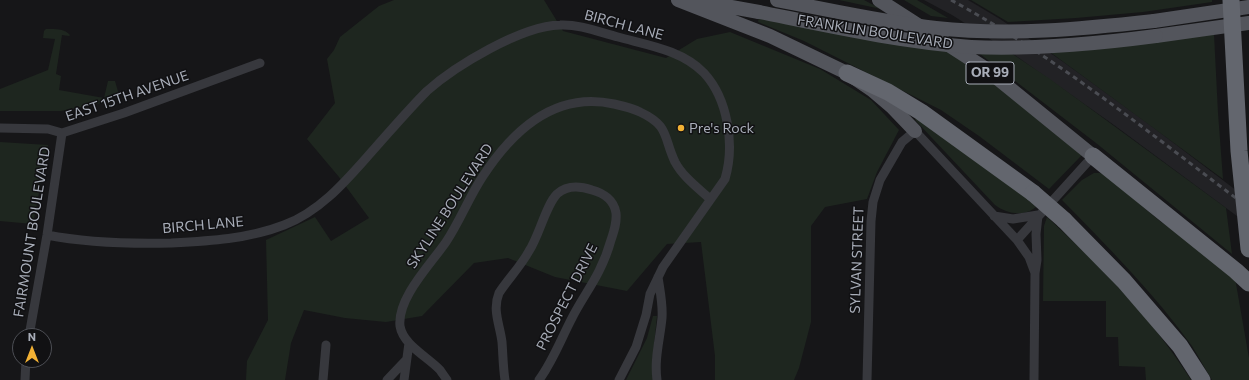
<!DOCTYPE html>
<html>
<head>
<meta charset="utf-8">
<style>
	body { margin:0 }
	#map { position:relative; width:1249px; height:380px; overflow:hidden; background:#161618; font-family:Commissioner,sans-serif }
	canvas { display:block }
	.north { position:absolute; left:12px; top:328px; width:40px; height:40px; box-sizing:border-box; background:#111113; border:1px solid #4d4f55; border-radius:50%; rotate:0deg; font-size:11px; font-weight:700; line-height:16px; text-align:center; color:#a8adb8 }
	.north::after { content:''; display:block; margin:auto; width:14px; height:18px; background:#f2b134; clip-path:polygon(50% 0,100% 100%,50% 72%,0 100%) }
</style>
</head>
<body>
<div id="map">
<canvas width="1249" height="380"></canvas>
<div class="north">N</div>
</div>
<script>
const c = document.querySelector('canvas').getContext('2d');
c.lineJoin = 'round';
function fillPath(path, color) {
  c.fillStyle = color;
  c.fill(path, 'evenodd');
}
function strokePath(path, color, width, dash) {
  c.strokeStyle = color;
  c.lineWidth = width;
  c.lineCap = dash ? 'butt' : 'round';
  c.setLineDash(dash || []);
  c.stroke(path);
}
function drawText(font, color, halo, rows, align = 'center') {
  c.font = font + ' Commissioner,sans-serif';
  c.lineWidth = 3;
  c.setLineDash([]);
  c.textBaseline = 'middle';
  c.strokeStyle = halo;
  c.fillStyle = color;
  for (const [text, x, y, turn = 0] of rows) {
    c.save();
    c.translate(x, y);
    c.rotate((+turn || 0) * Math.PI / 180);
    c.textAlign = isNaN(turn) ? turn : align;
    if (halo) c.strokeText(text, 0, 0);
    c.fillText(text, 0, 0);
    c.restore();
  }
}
fillPath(new Path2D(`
	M924,0H968L1000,19L1062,61L1146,122L1249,200V225L1114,125L1012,53L952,15Z`), '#222225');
fillPath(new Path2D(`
	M394,0H544L563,31L666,58L697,39L730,32L820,69L871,100L899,130L877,172L867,199L825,207L811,226V322L799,368L794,380H715V356L701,242L667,244L627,291L555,277L508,258L474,263L422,316L386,322L345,318L304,310L291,343L285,380H246L247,361L268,320L266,240L315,217L331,241L369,218L339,177L307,139L335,103L327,59L334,50L340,37L379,6Z
	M839,0H864L881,9Z
	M904,0H917L948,18L931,16Z
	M971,0H1212V2L1143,12L1076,18L1008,22Z
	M759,16L951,51L1027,109L1081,155V156L1049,189L979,136L941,110L804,41L758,22Z
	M46,29C54,29 64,28 70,35L69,36L62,35L56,74L61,76L59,90L104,98L108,81H115L119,95L101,103L61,111H0V89L48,70L55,39L43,38L44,31Z
	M1214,34L1218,113L1223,179L1050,52Z
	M1011,53L1050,79L1226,208L1232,254L1096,143L980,54Z
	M916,117L1014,187L1036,207C1024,217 1007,214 995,205L916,121L915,119Z
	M0,142L48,145L33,224L0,221Z
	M1094,173H1100L1105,175L1161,222L1177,232L1235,278L1249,358V380H1212C1205,369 1199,357 1192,346C1154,293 1107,246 1062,200L1082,180Z
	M1047,217C1100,266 1152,318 1191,380H1146L1145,367L1119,366L1118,337H1106V301H1043L1044,226Z
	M653,316H657L652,365L654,380H626L647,338Z`), '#1e261f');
strokePath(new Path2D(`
	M0,128L48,129L62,133L124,113L260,63
	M994,216L1013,219L1038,215
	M47,235C88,243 129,244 171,243C209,241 248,239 284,225C322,211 349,177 375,148C392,129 409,109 427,91C455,66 521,26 560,25C579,24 599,32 618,37C647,45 682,50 704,73C728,99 735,145 725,179L663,267L650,294L646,315L636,347L619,380
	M1017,240L1093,156
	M1035,273L1037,260L1036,234L1038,216
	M29,336L47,235L62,133
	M25,380L26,360
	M323,380L326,345
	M387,380L406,360
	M404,380L409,343
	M447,380C445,377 442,373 440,370C428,357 403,345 400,326C397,298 431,264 446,242C460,221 469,197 483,176C513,130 556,91 614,104C623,106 632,108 640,112C670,126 663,137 675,162C683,177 698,188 710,199
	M505,380C503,367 503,355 502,342C500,325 492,310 499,293C508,279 521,266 529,251C539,236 546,205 557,194C567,185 580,186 592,190C603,193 614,200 616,213C617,223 614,231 611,240C608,251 604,261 599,271C591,287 580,302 572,318C561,339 553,361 539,380
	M657,380C654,359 660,339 662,318C663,304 660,291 658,277
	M867,380L871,221L873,202L880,180L902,142L915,131L1017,240L1029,257L1035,273L1034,380`), '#37383d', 9);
strokePath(new Path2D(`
	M678,0L770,36L847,73L872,90L892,107L915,131
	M879,0L986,69L1093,156
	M699,1L759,12
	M1154,21L1249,7
	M1156,36L1249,23`), '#53555c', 14);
strokePath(new Path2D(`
	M847,73L888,92L921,112L1033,193
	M1093,156L1236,271L1249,283
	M1064,220L1124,281L1180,346L1202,380`), '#63666e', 17);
strokePath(new Path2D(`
	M951,0C1058,58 1152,135 1249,208`), '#4a4c52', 3, [5, 4]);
strokePath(new Path2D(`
	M777,0C830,10 882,22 936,28C1008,36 1082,29 1154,21
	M759,12C829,26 900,42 971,47C1033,50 1095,44 1156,36`), '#53555c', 14);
strokePath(new Path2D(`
	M1231,0L1239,151L1249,249
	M1033,193L1064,220`), '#63666e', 17);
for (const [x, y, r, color] of [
	[681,128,4,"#f2b134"]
]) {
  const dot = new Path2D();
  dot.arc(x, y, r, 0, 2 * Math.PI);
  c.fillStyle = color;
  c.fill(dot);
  strokePath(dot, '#111113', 1.5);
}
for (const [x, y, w] of [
	[990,73,48]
]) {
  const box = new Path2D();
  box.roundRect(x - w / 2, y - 11, w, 22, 3);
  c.fillStyle = '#111113';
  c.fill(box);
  strokePath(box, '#a8adb8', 1);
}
drawText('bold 13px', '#a8adb8', null, [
	["OR 99",990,73]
]);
drawText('14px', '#a8adb8', '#111113', [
	["BIRCH LANE",624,25,15],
	["FRANKLIN BOULEVARD",875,32,9],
	["EAST 15TH AVENUE",127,96,-19],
	["SKYLINE BOULEVARD",450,206,-57],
	["BIRCH LANE",203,225,-5],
	["FAIRMOUNT BOULEVARD",32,232,-81],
	["SYLVAN STREET",857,260,-88],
	["PROSPECT DRIVE",567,297,-63]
]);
drawText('14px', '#a8adb8', '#111113', [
	["Pre's Rock",689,128]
], 'left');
</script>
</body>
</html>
